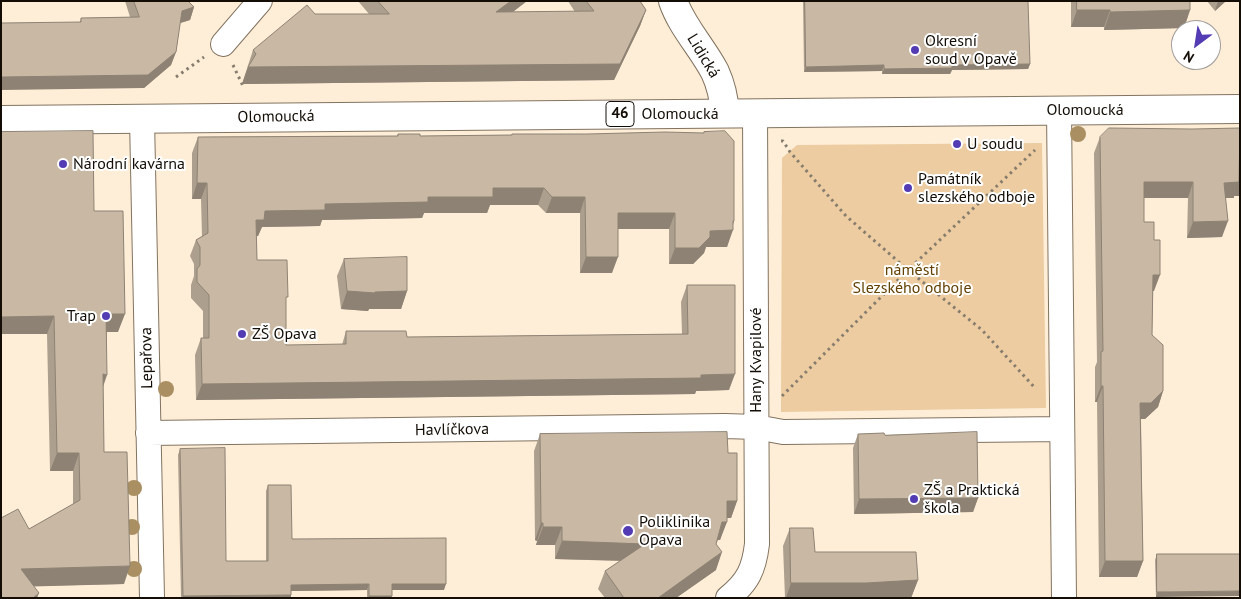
<!DOCTYPE html>
<html>
<head>
<meta charset="utf-8">
<style>
	body { margin:0 }
	#map { position:relative; width:1241px; height:599px; overflow:hidden; background:#feeed8; font-family:"PT Sans",sans-serif }
	canvas { display:block }
	.frame { position:absolute; inset:0; border:2px solid #130d06; pointer-events:none }
	.north { position:absolute; left:1171px; top:20px; width:50px; height:50px; box-sizing:border-box; background:#fff; border:1px solid #a19e9b; border-radius:50%; rotate:211deg; font-size:14px; font-weight:700; line-height:20px; text-align:center; color:#130d06 }
	.north::after { content:''; display:block; margin:auto; width:18px; height:22px; background:#533bb3; clip-path:polygon(50% 0,100% 100%,50% 72%,0 100%) }
</style>
</head>
<body>
<div id="map">
<canvas width="1241" height="599"></canvas>
<div class="frame"></div>
<div class="north">N</div>
</div>
<script>
const c = document.querySelector('canvas').getContext('2d');
c.lineJoin = 'round';
function fillPath(path, color) {
  c.fillStyle = color;
  c.fill(path, 'evenodd');
}
function strokePath(path, color, width, dash) {
  c.strokeStyle = color;
  c.lineWidth = width;
  c.lineCap = dash ? 'butt' : 'round';
  c.setLineDash(dash || []);
  c.stroke(path);
}
function drawText(font, color, halo, rows, align = 'center') {
  c.font = font + ' "PT Sans",sans-serif';
  c.lineWidth = 4;
  c.setLineDash([]);
  c.textBaseline = 'middle';
  c.strokeStyle = halo;
  c.fillStyle = color;
  for (const [text, x, y, turn = 0] of rows) {
    c.save();
    c.translate(x, y);
    c.rotate((+turn || 0) * Math.PI / 180);
    c.textAlign = isNaN(turn) ? turn : align;
    if (halo) c.strokeText(text, 0, 0);
    c.fillText(text, 0, 0);
    c.restore();
  }
}
fillPath(new Path2D(`
	M1042,143L1046,408L781,412L782,158L797,145Z`), '#eccca0');
const street = new Path2D(`
	M223,44L260,1
	M1059,110L1064,598
	M142,119L152,598
	M148,433L725,426L756,427L783,432L1062,429
	M728,598C748,582 754,569 757,544L755,113`);
const secondary = new Path2D(`
	M673,1C682,27 702,47 715,72C721,85 724,99 725,113`);
const primary = new Path2D(`
	M1,120L1240,109`);
strokePath(street, '#827360', 26);
strokePath(secondary, '#827360', 30);
strokePath(primary, '#827360', 30);
strokePath(new Path2D(`
	M233,65L243,86
	M176,77L204,57
	M781,141H783L790,152L846,216L908,270L982,330L1036,389
	M782,396L908,270L1035,150`), '#867c6d', 3, [2.5, 4]);
strokePath(street, '#fff', 24);
strokePath(secondary, '#fff', 28);
strokePath(primary, '#fff', 28);
c.fillStyle = '#a98f61';
for (const [x, y] of [
	[1078,134],
	[166,389],
	[134,488],
	[132,527],
	[134,569]
]) {
  c.beginPath();
  c.arc(x, y, 8, 0, 2 * Math.PI);
  c.fill();
}
fillPath(new Path2D(`
	M125,1H188L194,7L190,20L180,23L176,52L171,65L144,88L80,22L81,18L130,17Z
	M358,1H527L513,12H575L568,1H640L646,10L640,26L614,80L242,84L253,50L315,14H369Z
	M803,1H846L1028,21L1030,64L1028,69L952,70L950,74H882V71L804,72Z
	M1071,1H1190V10L1184,28L1104,30V27H1071Z
	M1207,1H1226L1215,11Z
	M1,132L94,211L118,332H107L103,386L104,452L124,584L34,586L1,598L29,529L73,504V471H50L47,334H1Z
	M704,132L734,221L727,247H706L704,253L693,264H669V229H618L612,273H580V213H546L538,205H490L487,213H424L422,218L322,220L320,226L262,227L258,236H256L257,260L286,302V345H342L346,331L407,337L682,334L681,302L687,285L729,390L696,391L695,394L196,400L195,355L201,338H203V311L191,298V285L194,276V264L190,256L196,240L202,236L201,199H192V153L198,137L397,136L398,134L420,136L511,135L512,134H587L703,133Z
	M1100,137L1234,196V198H1226L1222,237L1187,238L1188,198H1144V222L1154,291H1153L1152,335L1163,391L1158,407L1145,419H1141L1143,561L1137,577H1099L1097,402H1095V367L1097,362L1094,153Z
	M344,259L407,291L401,309H369L368,311L341,309L337,276Z
	M540,434L728,453L737,501L731,518H727L720,540H718L716,544V570L676,598H605L598,589L605,571L620,561L555,559V545H536L537,541L535,540L534,451Z
	M858,434L885,435L978,498L973,512L854,514L853,448Z
	M180,449L226,561H266V491L268,485L292,539L444,590H392L391,598H367V590L291,591V598H181L178,455Z
	M790,528L815,552L918,580L911,598H785L783,546Z
	M1157,554H1240L1156,597L1155,560Z`), '#ad9f8d');
fillPath(new Path2D(`
	M511,1H527L490,29L496,12Z
	M1218,1H1226L1215,11Z
	M194,7L190,20L177,24L182,11Z
	M646,10L640,26L614,80L242,84L248,67Z
	M1077,10H1110L1104,27H1071Z
	M1190,10L1184,28L1104,30L1110,12Z
	M176,52L171,65L144,88L1,90V77Z
	M1030,64L1028,69L952,70L950,74H882L884,69L952,65Z
	M884,65L882,71L804,72L806,67Z
	M1240,180V196H1234V198H1219L1224,183Z
	M1144,182H1193L1188,198H1138Z
	M197,183H207L201,199H192Z
	M493,188H544L538,205H490L487,213H424L422,218L322,220L320,226L262,227L258,236L250,237L256,220L265,211L325,204L428,197Z
	M552,197H585L580,213H546Z
	M618,213H675L669,229H612Z
	M733,221H734L731,230H733L727,247H706L704,253L693,264H669L675,248L710,231Z
	M1228,221L1222,237L1187,238L1193,222Z
	M586,257H618L612,273H580Z
	M1153,275H1160L1154,291H1147Z
	M347,291L375,292L407,291L401,309H369L368,311L341,309Z
	M106,314H125L118,332H100Z
	M54,316L47,334H1V317Z
	M103,374L107,375L101,393Z
	M735,374L729,390L696,391L695,394L196,400L202,384Z
	M1101,386H1103L1097,402H1095Z
	M1163,391L1158,407L1145,419H1135L1140,403Z
	M57,453H79L73,471H50Z
	M978,498L973,512L854,514L859,499Z
	M727,501H737L731,518H720Z
	M722,522H727L720,540H716Z
	M541,523H543L537,541L535,540Z
	M543,527H562L555,545H536Z
	M562,541L645,544L638,561L555,559Z
	M722,552L716,570L676,598H658Z
	M1105,561H1143L1137,577H1099Z
	M130,566L124,584L14,587L21,569Z
	M918,580L911,598H786L791,583Z
	M369,584L367,590L289,591L291,585Z
	M392,584H446L444,590H389Z
	M1240,591V596L1156,597L1157,592Z
	M39,593L37,598H33Z
	M291,595V598H182L183,596Z
	M369,596H392L391,598H368Z`), '#8d8273');
const building = new Path2D(`
	M134,1H188L194,7L182,11L176,52L148,75L1,77V23L81,22V18L139,17Z
	M378,1H511L496,12L594,11L586,1H640L646,10L620,64L248,67L256,54L253,50L307,5L315,14H389Z
	M805,1H1028L1030,64L952,65V68L884,69V65L806,67Z
	M1077,1H1190V10L1110,12V10H1077Z
	M1109,128L1192,129L1240,128L1239,182L1224,183L1228,221L1193,222V182H1144V222H1154V240H1160V275H1153L1152,335L1163,345V391L1151,403H1140L1143,561H1105L1103,386H1101V352L1103,351L1100,137Z
	M93,131L94,211H123L125,314H106L107,375L103,374L104,452H127L130,566L21,569L39,593L33,598H1V518L18,509L29,529L80,500L79,453H57L54,316L1,317V132Z
	M725,131L734,141V221H733V230L710,231V237L699,248H675V213H618V257H586L585,197H552L544,188H493V197H428V202L325,204V210L265,211L264,220H256L257,260H287L288,297H286V345L346,344V331H406L407,337L688,334L687,285H735V374L701,375V378L202,384L201,338H209V295L197,282V269L200,265V247L196,240L208,233L207,183H197L198,137L398,136V134H420V136L512,135V134H587L665,132L704,133V132Z
	M407,257V291L375,292V293L347,291L344,259Z
	M727,432L728,453H737V501H727V522H722L716,544L722,552L658,598H624L605,571L645,544L562,541V527H543V523H541L540,434Z
	M977,432L978,498L859,499L858,434L884,433L885,435Z
	M225,448L226,561H268V485H291L292,539L446,538V584H392V596H369V584L291,585V595L183,596L180,449Z
	M790,528H813L815,552H916L918,580L866,583H791Z
	M1157,554H1240V591L1157,592Z`);
fillPath(building, '#c9b9a4');
strokePath(building, '#8d8273', 1);
for (const [x, y, r, color] of [
	[915,50,5,"#533bb3"],
	[957,144,5,"#533bb3"],
	[63,164,5,"#533bb3"],
	[908,188,5,"#533bb3"],
	[106,316,5,"#533bb3"],
	[242,334,5,"#533bb3"],
	[914,499,5,"#533bb3"],
	[628,531,6,"#533bb3"]
]) {
  const dot = new Path2D();
  dot.arc(x, y, r, 0, 2 * Math.PI);
  c.fillStyle = color;
  c.fill(dot);
  strokePath(dot, '#fff', 2);
}
for (const [x, y, w] of [
	[620,114,28]
]) {
  const box = new Path2D();
  box.roundRect(x - w / 2, y - 12.5, w, 25, 4);
  c.fillStyle = '#fff';
  c.fill(box);
  strokePath(box, '#130d06', 1);
}
drawText('bold 15px', '#130d06', null, [
	["46",620,114]
]);
drawText('16px', '#130d06', '#fff', [
	["Okresní",925,41],
	["soud v Opavě",925,59],
	["U soudu",967,144],
	["Národní kavárna",73,164],
	["Památník",918,179],
	["slezského odboje",918,197],
	["Trap",96,316,"right"],
	["ZŠ Opava",252,334],
	["ZŠ a Praktická",924,490],
	["škola",924,508],
	["Poliklinika",639,522],
	["Opava",639,540]
], 'left');
drawText('16px', '#130d06', '#fff', [
	["Lidická",703,56,59],
	["Olomoucká",1085,110],
	["Olomoucká",680,114],
	["Olomoucká",276,117,-1],
	["Lepařova",147,358,-91],
	["Hany Kvapilové",756,360,-90],
	["Havlíčkova",452,430,-1]
]);
drawText('16px', '#634100', '#fff', [
	["náměstí",912,270],
	["Slezského odboje",912,288]
]);
</script>
</body>
</html>
